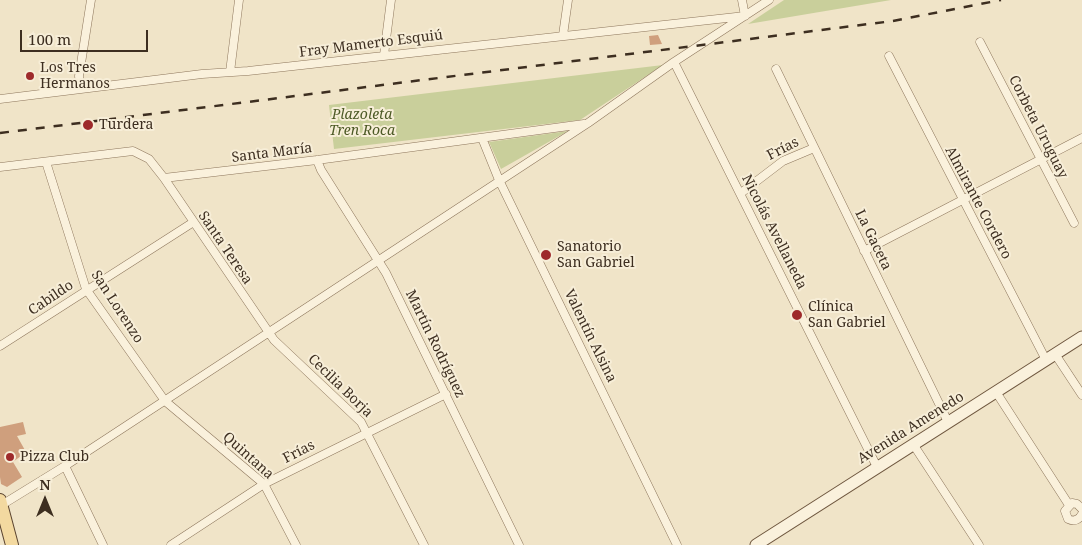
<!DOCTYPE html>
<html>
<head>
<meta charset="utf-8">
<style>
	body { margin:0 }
	#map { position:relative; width:1082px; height:545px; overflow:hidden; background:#f0e4c8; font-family:"Noto Serif",serif }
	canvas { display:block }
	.north { position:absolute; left:20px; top:475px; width:50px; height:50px; -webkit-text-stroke:4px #f7eed8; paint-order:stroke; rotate:0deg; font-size:14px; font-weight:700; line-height:20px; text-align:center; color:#3d2e20 }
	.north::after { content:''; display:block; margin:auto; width:18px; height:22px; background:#3d2e20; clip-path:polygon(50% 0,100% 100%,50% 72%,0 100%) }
	.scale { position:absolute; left:20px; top:30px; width:128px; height:22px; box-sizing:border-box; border:2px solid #3d2e20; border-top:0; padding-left:6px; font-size:15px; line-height:18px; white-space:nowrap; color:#3d2e20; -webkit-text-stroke:4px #f7eed8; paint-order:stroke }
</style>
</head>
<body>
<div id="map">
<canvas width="1082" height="545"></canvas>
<div class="north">N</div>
<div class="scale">100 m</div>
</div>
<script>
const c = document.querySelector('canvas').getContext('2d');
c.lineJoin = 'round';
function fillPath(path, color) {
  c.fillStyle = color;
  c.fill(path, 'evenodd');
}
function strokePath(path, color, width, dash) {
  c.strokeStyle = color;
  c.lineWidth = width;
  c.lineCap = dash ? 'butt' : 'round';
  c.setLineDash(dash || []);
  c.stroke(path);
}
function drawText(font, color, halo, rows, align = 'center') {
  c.font = font + ' "Noto Serif",serif';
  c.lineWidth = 4;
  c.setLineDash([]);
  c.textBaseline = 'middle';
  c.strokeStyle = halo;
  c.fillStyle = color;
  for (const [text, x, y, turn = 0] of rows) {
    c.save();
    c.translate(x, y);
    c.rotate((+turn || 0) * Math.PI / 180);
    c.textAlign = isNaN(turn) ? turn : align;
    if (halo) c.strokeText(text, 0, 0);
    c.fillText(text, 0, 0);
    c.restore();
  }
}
fillPath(new Path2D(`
	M784,0H891L748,24Z
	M663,65L580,120L334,149L329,105Z
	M568,131L501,169L489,142Z`), '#c9cf9b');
fillPath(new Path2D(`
	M658,35L662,44L650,45L649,36Z
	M23,422L26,434L17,436L26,452L13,462L22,477L7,487L1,484L0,477V427Z`), '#cf9f7d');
const street = new Path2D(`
	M563,35L568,0
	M980,42L1074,223
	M384,55L391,0
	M889,56L1046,360
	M674,62L877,467
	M776,69L948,422
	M230,72L239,0
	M80,88L79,76L91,0
	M0,99L202,74L248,71L745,16L742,0
	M482,138L499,180L677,545
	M317,160L321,170L386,273L519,545
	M46,162L86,289L165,401L264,484L296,545
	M0,167L133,151L149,159L164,178L317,160L584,124
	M164,178L274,340L361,422L424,545
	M741,193L783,161L814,148
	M864,251L1082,138
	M0,346L192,223
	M1055,354L1082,395
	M996,392L1069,505
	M913,444L979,545
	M65,466L103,545
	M0,506L65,466L588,123L674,62L769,0
	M1082,509L1077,504L1072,503L1065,511L1068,519C1074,522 1079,520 1082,514
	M171,545L264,484L446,394`);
const secondary = new Path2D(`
	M756,545L1082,337`);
const primary = new Path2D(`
	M0,500L12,545`);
strokePath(street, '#8d765c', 9);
strokePath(secondary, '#6f573f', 13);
strokePath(primary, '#5b4430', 14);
strokePath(street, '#faf1dc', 8);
strokePath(secondary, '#faf1dc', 11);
strokePath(primary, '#f3d9a0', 12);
strokePath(new Path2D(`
	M0,133L893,21L1001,0`), '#3d2e20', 2.5, [9, 9]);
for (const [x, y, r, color] of [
	[30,76,5,"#9e2a2b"],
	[88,125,6,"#9e2a2b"],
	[546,255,6,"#9e2a2b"],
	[797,315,6,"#9e2a2b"],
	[10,457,5,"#9e2a2b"]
]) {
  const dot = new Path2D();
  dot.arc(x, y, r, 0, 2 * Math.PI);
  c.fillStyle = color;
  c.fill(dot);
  strokePath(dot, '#f7eed8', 2);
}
drawText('14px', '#3d2e20', '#f7eed8', [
	["Fray Mamerto Esquiú",371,44,-7],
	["Corbeta Uruguay",1038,127,63],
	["Frías",783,149,-27],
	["Santa María",272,153,-7],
	["Almirante Cordero",978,203,62],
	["Nicolás Avellaneda",774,232,63],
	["La Gaceta",873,240,64],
	["Santa Teresa",225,248,56],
	["Cabildo",51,298,-34],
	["San Lorenzo",117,307,57],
	["Valentín Alsina",590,336,64],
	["Martín Rodríguez",435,344,64],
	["Cecilia Borja",340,386,44],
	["Avenida Amenedo",911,428,-32],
	["Frías",299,452,-27],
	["Quintana",248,456,42]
]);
drawText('14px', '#3d2e20', '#f7eed8', [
	["Los Tres",40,68],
	["Hermanos",40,84],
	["Turdera",99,125],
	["Sanatorio",557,247],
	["San Gabriel",557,263],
	["Clínica",808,307],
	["San Gabriel",808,323],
	["Pizza Club",20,457]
], 'left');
drawText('italic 14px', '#4d5a26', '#f7eed8', [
	["Plazoleta",362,115],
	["Tren Roca",362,131]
]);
</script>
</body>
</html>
